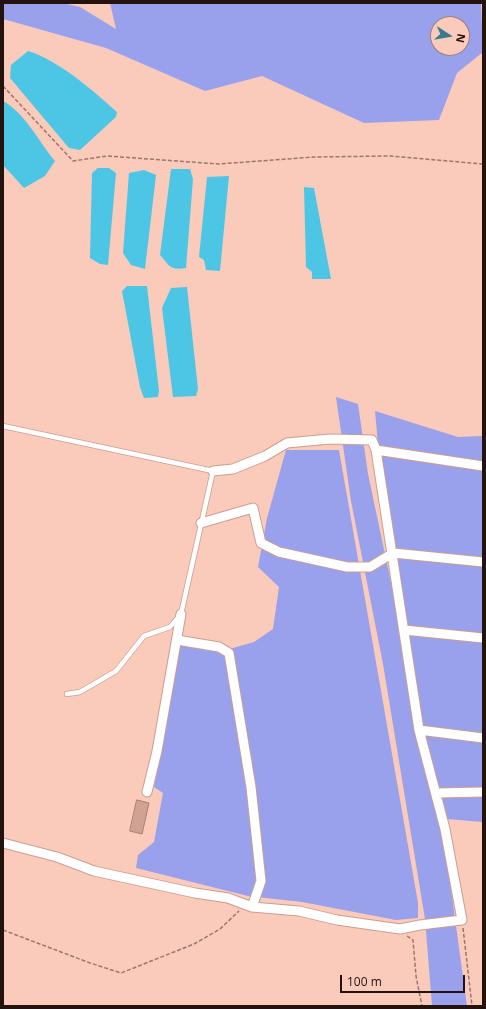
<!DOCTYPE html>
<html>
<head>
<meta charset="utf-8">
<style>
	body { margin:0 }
	#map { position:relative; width:486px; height:1009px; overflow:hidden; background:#facabb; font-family:"Open Sans",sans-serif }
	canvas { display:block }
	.frame { position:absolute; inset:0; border:4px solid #23120d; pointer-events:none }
	.north { position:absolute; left:430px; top:16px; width:40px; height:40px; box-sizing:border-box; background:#facabb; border:1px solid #a48075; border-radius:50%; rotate:102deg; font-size:11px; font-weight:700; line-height:16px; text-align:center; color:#23120d }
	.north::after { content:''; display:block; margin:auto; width:14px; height:18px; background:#397b8d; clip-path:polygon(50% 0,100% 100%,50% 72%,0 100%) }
	.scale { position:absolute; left:340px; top:975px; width:125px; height:18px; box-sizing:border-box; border:2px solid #23120d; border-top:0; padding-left:5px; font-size:12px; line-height:14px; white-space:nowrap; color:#23120d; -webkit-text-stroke:3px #facabb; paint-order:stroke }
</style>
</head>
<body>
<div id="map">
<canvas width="486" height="1009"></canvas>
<div class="frame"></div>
<div class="north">N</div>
<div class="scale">100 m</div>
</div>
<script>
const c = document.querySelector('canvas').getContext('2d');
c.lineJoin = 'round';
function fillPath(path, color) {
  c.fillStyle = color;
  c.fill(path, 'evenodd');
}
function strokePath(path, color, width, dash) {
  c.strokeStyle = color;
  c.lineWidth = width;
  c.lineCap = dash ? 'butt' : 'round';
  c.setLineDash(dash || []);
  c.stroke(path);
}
fillPath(new Path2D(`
	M3,3H63L80,7L116,29L110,3H481L483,52L457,73L439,120L364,123L262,76L205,91L106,48L3,19ZM438,24H462V48H438Z
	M336,397L358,404L368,474L442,824L467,1006H432L425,919L383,664L351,501Z
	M375,411L458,437L483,436V822L447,819L422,733L397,557L379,455Z
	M286,450H339L418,903V918L396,920L302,902L248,896L136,868L138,855L154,842L163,793L154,787L180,645L219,652L254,642L273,629L279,587L258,567L267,518Z`), '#99a1ec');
fillPath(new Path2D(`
	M28,51C60,61 92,90 117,112L116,117L80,150L69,148L10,78L11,65Z
	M3,101C26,114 38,141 55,161L45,176L24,188L3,165Z
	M98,168H109L116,173L108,265L100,264L90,258L92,173Z
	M171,169H190L193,179L186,268C168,271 169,264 160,255Z
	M144,170L156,175L145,269L131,265L123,253L129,173Z
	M229,176L220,271L206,270L204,260L199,257L207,177Z
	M304,187L314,188L331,279H312V272L306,267Z
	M127,286H147L159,391L158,397L144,398L140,387L122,291Z
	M187,287L198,389L196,396L173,397L162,308L171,288Z`), '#4dc6e5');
const building = new Path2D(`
	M137,800L149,803L142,834L130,831Z`);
fillPath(building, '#d0a294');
strokePath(building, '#a97d6f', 1);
const service = new Path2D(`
	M3,426L213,471L181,614L170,627L144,636L116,671L80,692L67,694`);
const minor = new Path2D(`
	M376,450L483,466
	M201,523L253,508L261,543L279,552L347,567H370L393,553L483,562
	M404,630L483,638
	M177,640L219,647L229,653L251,787L261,881L252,907
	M419,730L483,738
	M147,792L157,751L181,614
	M437,793L483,792
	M3,843L57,857L94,871L195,893L228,898L252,907L299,911L337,920L400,929L420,925L462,920L445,829L419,730L376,450L372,440L330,439L287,443L265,456L233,469L213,471`);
strokePath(service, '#cc9e90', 6);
strokePath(minor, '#cc9e90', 11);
strokePath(new Path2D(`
	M3,86L73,161L107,156L219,164L314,157L390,156L483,164
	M463,928L472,1006
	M3,930L90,963L121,973L194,944L220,929L239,911
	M407,936L413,940L416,976L422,1006`), '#99776c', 1.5, [4, 2]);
strokePath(service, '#fff', 4.5);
strokePath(minor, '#fff', 9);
</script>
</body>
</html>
